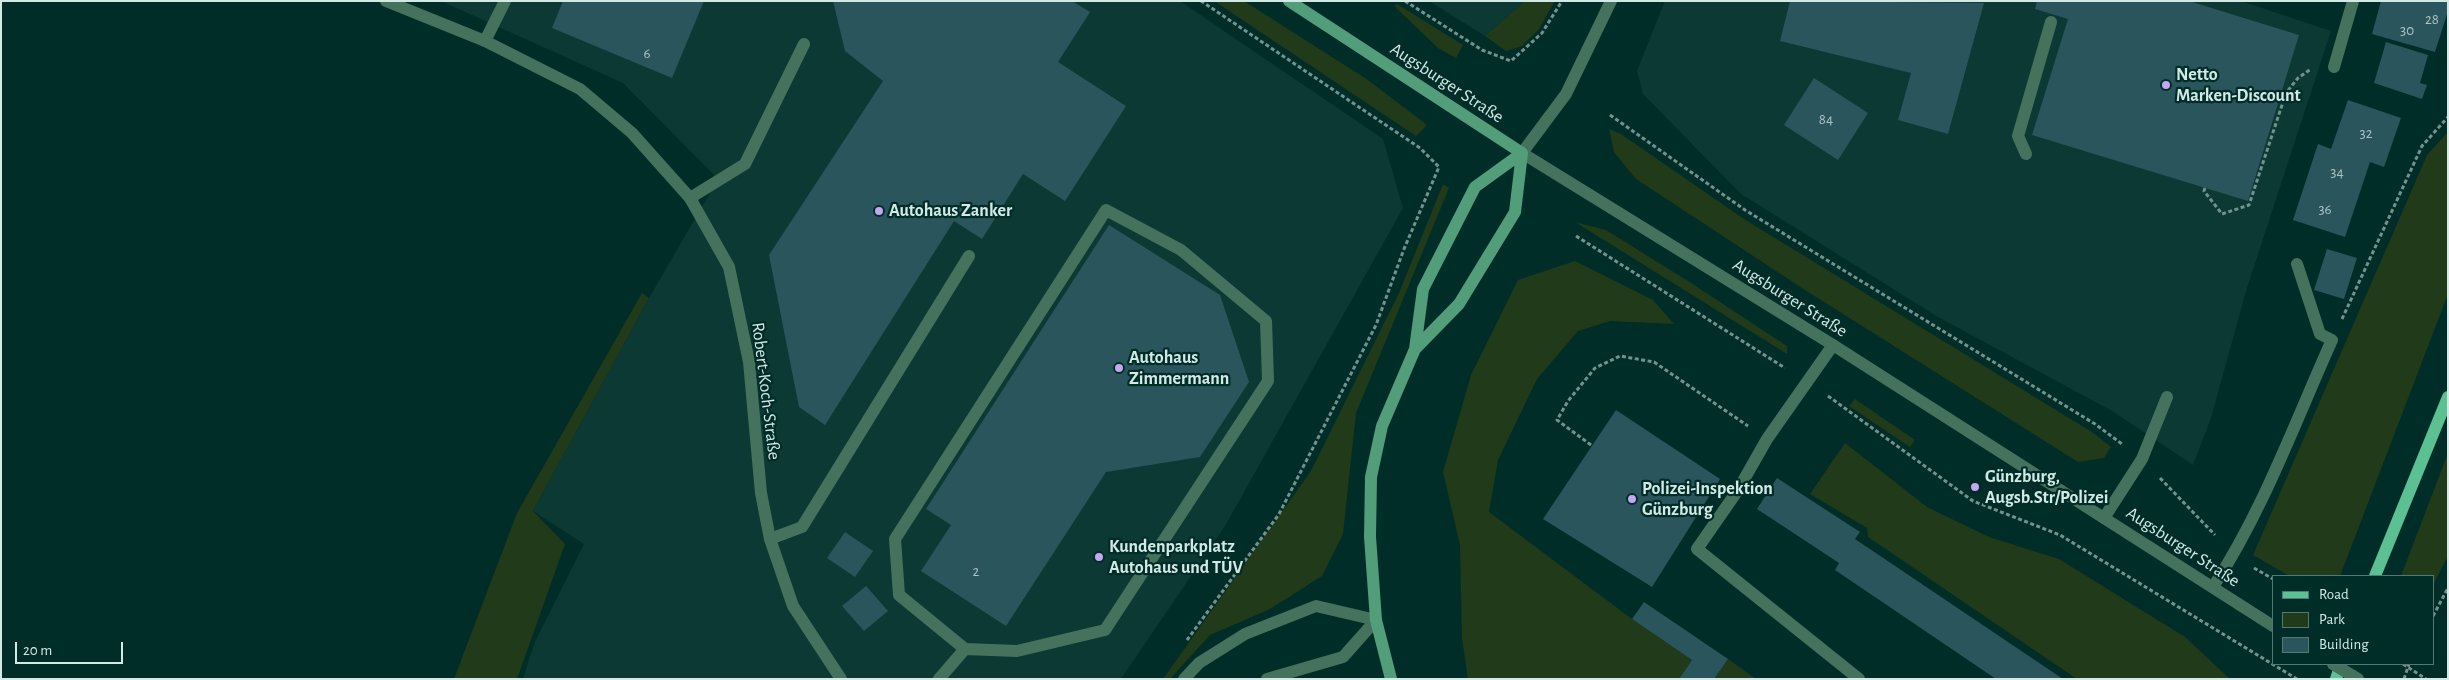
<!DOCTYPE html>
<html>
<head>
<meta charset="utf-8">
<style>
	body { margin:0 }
	#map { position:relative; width:2449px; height:680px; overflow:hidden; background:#002d28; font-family:"Alegreya Sans",sans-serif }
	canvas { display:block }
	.frame { position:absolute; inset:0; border:2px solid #d2e9e6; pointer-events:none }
	.legend { position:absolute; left:2272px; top:575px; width:162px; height:90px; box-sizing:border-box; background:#002d28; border:1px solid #547874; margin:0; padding:6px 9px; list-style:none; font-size:15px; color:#d2e9e6 }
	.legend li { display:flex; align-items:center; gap:10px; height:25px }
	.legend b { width:25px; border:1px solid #547874 }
	.scale { position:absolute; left:15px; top:642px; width:108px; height:22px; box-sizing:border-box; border:2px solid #d2e9e6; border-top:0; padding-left:6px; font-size:15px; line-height:18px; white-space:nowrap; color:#d2e9e6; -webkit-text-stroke:4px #002d28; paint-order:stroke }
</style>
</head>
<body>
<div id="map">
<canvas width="2449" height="680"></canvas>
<div class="frame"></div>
<ul class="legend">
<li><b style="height:6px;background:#5bc092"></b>Road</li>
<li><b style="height:14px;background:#213a19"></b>Park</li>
<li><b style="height:14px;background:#2a555c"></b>Building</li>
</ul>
<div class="scale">20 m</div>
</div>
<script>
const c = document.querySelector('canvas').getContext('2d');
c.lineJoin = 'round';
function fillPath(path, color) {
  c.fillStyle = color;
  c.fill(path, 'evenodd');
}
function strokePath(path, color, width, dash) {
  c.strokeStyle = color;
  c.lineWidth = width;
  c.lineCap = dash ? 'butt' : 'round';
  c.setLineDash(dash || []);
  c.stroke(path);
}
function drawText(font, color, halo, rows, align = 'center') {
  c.font = font + ' "Alegreya Sans",sans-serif';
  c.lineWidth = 4.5;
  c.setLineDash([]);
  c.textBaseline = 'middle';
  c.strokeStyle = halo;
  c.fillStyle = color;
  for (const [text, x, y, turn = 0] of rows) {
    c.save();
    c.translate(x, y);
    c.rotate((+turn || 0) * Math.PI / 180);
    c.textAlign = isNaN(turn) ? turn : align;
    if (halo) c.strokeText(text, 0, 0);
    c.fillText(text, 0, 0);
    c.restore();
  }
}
fillPath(new Path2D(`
	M441,1H1180L1383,139L1403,208L1225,526L1121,679H523L534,644L584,544L533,511L649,298L718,179L623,83Z
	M1429,1H1525L1485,36Z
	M1665,1H2241L2331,31L2246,291L2211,418L2193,465L2112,411L1938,317L1741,194L1643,94L1637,71Z`), '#0c3934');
fillPath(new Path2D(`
	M1214,1H1244L1368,80L1427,125L1416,136Z
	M1525,1H1555L1539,29L1522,46L1506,51L1485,36Z
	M1397,4L1463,45L1456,58L1438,48L1394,6Z
	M1609,129L1621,134L1744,219L2092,432L2111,447L2104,458L2078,462L1805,290L1636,179L1614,152Z
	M2448,132V294L2340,576H2289L2253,555L2427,155Z
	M1443,184L1449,188L1356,413L1343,534L1322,576L1270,609L1210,635L1170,679H1163L1311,471L1399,293Z
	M1575,222L1606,230L1688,281L1787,346V354Z
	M1575,261L1653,300L1674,324L1610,321L1578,331L1537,379L1498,460L1489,512L1632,619L1692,660L1679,679H1468L1462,638L1460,545L1443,472L1471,375L1518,280Z
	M642,293L649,298L533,511L565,544L517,679H454L517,513Z
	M1855,399L1915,440L1910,447L1849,406Z
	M1845,443L1927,507L1989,537L2059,559L2185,637L2230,679H2077L1868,537L1867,528L1810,494Z
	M2448,453V556L2433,585V576H2401Z
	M1728,659L1756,679H1714Z`), '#213a19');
fillPath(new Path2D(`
	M563,1H704L672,78L552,28Z
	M833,1H1072L1090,12L1058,62L1126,106L1065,201L1023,174L982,239L954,221L825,425L799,407L769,255L883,81L845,51Z
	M1790,1L1984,3L1948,134L1898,120L1911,73L1780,41Z
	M2037,1H2189L2299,35L2248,201L2032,135L2068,19L2035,9Z
	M2381,1H2448V11L2435,52L2372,34Z
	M2386,42L2428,55L2420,83L2427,85L2422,99L2374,83Z
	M1814,78L1868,113L1838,160L1784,125Z
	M2348,100L2401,118L2384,167L2370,162L2345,237L2293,220L2318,144L2331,149Z
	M1109,225L1220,295L1249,382L1200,457L1106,472L1006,626L921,571L951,525L926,509Z
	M2327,249L2357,258L2344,299L2314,290Z
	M1616,410L1720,479L1652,587L1543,519Z
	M1777,478L1860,532L1855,539L2063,679H1996L1835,570L1839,563L1757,509Z
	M845,532L873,551L855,577L827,558Z
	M866,586L888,611L864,631L842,606Z
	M1644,602L1728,659L1714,679H1679L1692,660L1632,619Z`), '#2a555c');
strokePath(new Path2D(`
	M1405,1L1482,50L1511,61L1542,33L1562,1
	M1610,115L1745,210L2095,424L2122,444
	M2205,188L2204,191L2222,214L2249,205L2286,93L2298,78L2311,69
	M1576,236L1785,368
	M2342,319L2422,146L2448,117
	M1828,396L1973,501L2060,535L2297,679
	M1591,445L1557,420L1568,401L1595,368L1620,356L1654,362L1748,426
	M2160,478L2215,535
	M2254,568L2273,579
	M2433,616L2448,588
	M1187,640L1279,514L1376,325L1404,249L1439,167L1420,148L1201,1
	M2404,679L2409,664`), '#71928e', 3, [4, 2.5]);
strokePath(new Path2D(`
	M485,41L505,1
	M2026,154L2018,136L2051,22
	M690,198L745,164L804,44
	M1106,210L1181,250L1266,321L1268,381L1105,630L1017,651L965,649L899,595L895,539Z
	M1833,345L1767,439L1738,490L1697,549L1859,679
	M2104,518L2142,459L2167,397
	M770,539L802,527L969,256
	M2213,587C2263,511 2295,422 2332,340L2320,334L2297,264
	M939,679L965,649`), '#45725c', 12);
strokePath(new Path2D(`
	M386,1L485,41L580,89L632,133L690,198L729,267L749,362L761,493L770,539L793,606L841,679
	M2334,67L2353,1
	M1522,153L1566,94L1611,1
	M1184,679L1199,663L1245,634L1316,606L1376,620L1343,657L1267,679`), '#45725c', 12);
strokePath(new Path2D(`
	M1522,153L1833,345L2273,626`), '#45725c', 12);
strokePath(new Path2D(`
	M1289,1L1522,153
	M1415,349L1459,304L1515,212L1522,153
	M1391,679L1376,620L1370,537L1371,477L1382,426L1415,349L1423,289L1475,187L1522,153`), '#529e7b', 12);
strokePath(new Path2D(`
	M2375,576L2448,397
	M2336,679L2341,664`), '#5bc092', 12);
strokePath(new Path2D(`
	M2403,664L2426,679`), '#71928e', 3, [4, 2.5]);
strokePath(new Path2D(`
	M2333,664L2358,679`), '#45725c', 12);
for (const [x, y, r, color] of [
	[2166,85,5,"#c5a7f1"],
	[879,211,5,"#c5a7f1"],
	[1119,368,5,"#c5a7f1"],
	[1975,487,5,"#c5a7f1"],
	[1632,499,5,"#c5a7f1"],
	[1099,557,5,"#c5a7f1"]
]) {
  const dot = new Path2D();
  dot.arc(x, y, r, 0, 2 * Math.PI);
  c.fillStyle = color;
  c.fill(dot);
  strokePath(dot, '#002d28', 2);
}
drawText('15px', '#a8c4c4', null, [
	["28",2432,19],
	["30",2407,30],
	["6",647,53],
	["84",1826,119],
	["32",2366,133],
	["34",2337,172],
	["36",2325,209],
	["2",976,571]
]);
drawText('bold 18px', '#d2e9e6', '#002d28', [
	["Netto",2176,75],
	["Marken-Discount",2176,96],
	["Autohaus Zanker",889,211],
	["Autohaus",1129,358],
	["Zimmermann",1129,379],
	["Günzburg,",1985,477],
	["Augsb.Str/Polizei",1985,498],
	["Polizei-Inspektion",1642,489],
	["Günzburg",1642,510],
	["Kundenparkplatz",1109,547],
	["Autohaus und TÜV",1109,568]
], 'left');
drawText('18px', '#d2e9e6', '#002d28', [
	["Augsburger Straße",1447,83,33],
	["Augsburger Straße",1790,298,32],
	["Robert-Koch-Straße",766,391,83],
	["Augsburger Straße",2183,547,33]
]);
</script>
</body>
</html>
